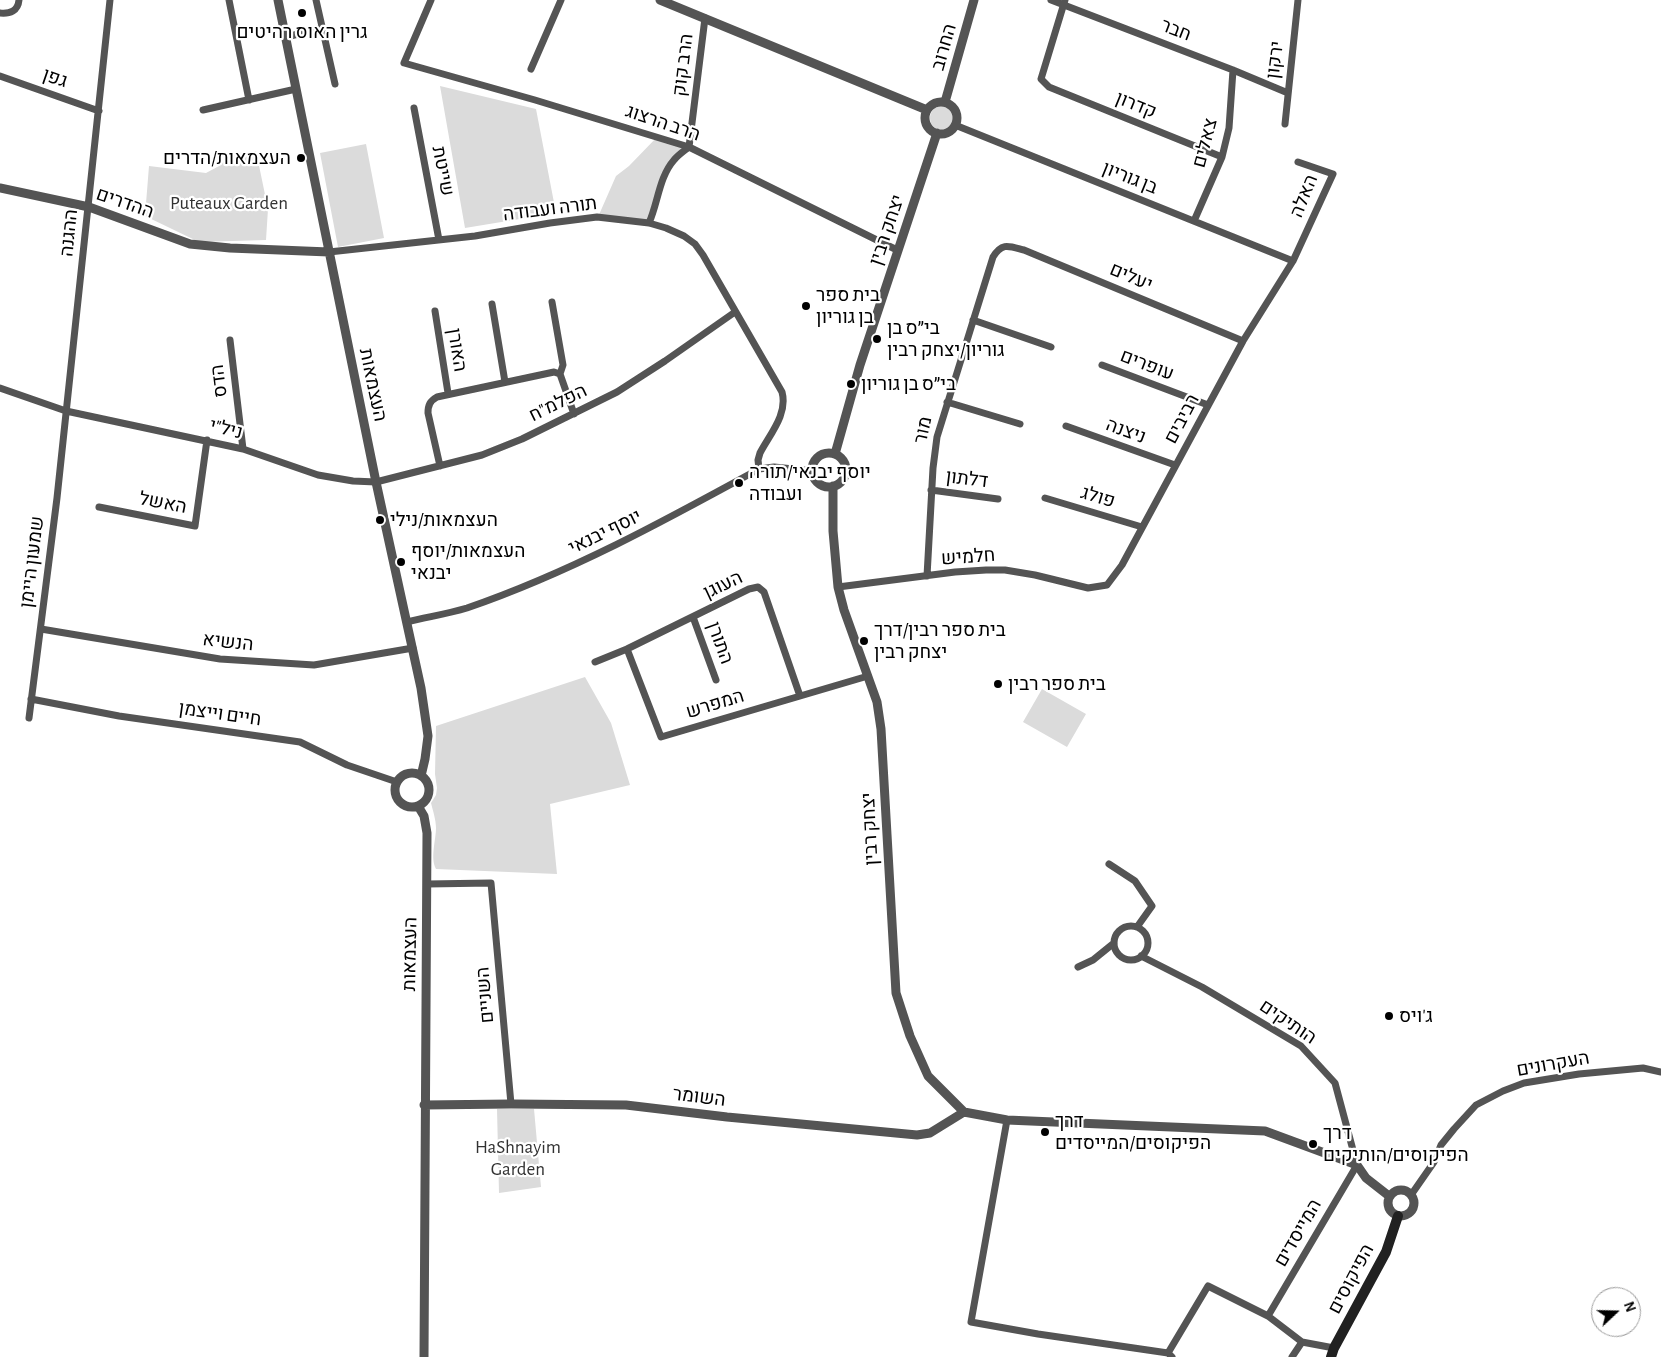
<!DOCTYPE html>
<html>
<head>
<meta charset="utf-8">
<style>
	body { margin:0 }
	#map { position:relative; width:1661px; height:1357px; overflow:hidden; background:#fff; font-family:"Alegreya Sans",sans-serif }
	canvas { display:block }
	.north { position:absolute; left:1591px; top:1287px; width:50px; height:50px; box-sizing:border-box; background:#fff; border:1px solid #999; border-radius:50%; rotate:69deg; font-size:14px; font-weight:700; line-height:20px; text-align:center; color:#000 }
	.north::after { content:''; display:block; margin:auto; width:18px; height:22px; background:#000; clip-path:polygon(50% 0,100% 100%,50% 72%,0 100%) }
</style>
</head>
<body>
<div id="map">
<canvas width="1661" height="1357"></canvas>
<div class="north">N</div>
</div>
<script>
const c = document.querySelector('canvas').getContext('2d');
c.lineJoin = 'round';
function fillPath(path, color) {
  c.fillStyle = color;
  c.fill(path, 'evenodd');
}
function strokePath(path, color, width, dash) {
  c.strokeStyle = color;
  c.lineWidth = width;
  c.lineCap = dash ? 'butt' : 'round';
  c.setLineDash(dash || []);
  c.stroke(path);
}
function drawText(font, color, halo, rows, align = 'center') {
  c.font = font + ' "Alegreya Sans",Heebo,sans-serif';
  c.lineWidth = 4.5;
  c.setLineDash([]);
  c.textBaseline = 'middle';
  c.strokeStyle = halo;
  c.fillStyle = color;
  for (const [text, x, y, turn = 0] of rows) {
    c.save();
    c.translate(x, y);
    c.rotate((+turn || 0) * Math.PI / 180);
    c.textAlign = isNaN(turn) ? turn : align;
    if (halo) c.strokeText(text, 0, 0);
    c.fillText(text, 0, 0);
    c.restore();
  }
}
fillPath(new Path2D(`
	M440,86L536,109L556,213L465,228Z
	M930 118a12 12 0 1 1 24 0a12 12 0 1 1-24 0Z
	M658,136L689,147L673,160L649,223L598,217L616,176L629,166Z
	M366,144L384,238L338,247L320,153Z
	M256,151L268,209L266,240L199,242L145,216L149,166L206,173L219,166L231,154Z
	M585,677L611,723L630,785L550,804L557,874L436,869C430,858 436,840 436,828C436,820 433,811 431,803L436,795L437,788L435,774L436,726Z
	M1042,689L1086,714L1067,747L1023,722Z
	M497,1109H534L541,1187L499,1193Z`), '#dbdbdb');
strokePath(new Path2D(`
	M229,0L249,100
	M316,0L335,84
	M431,0L404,63L535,100L689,147L897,250
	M1051,0L1233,70L1288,93
	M1065,0L1041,79L1049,87L1222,157
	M0,13C10,14 18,11 19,0
	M286,37L323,28
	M531,69L561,0
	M0,76L99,111
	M414,108L439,240
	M203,110L296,89
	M1285,124L1298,0
	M955,125L1293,261
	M1194,221L1222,157L1229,128L1233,70
	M649,223C658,203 659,177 674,160C678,155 684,151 689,147L705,18
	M329,252L475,236L550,223L597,217L649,223L666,228L684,236L695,244L703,255L782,392C788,414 770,434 760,453L758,460L759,469
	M552,302L563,365L560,374
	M492,304L505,382
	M435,311L448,393
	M973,320L1051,347
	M230,340L243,449
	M1102,365L1208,405
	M0,388L66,411L243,449L318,475L353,481L376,482L482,455L522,439L617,392L665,361L735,312
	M947,402L1020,424
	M1066,426L1175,465
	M440,466L428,413C428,405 430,401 437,397L554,372L560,374L574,414
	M931,490L998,499
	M1045,498L1142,527
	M99,507L195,526L207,440
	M927,576L933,468L937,437L993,257C1002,242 1009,246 1024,250L1243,341
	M838,587L955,572L986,570H1005L1035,575L1088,588L1107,585L1122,565L1243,341L1293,261L1333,174L1298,162
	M693,617L716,680
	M407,622C427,617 447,614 467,608C569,573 664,521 759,469L774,467L813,471
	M41,629L220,659L314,665L413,648
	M627,649L661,737L868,676
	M595,662L627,649L749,589L758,587L764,592L800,696
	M31,699L119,716L300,742L347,765L397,782
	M29,718L57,498L110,0
	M1109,864L1135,881L1152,906L1137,927
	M427,884L491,883L511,1104
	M1114 943a17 17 0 1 1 34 0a17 17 0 1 1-34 0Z
	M1141,956L1202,987L1301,1046L1335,1083L1357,1165L1268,1316
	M1078,967L1093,960L1114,943
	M1007,1120L971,1322L1038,1334L1168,1353L1172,1357
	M1411,1195L1434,1162L1441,1145L1454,1129L1476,1105L1503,1091L1524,1083L1579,1074L1643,1068L1661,1072
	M1168,1353L1208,1286L1268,1316L1302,1342L1334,1348
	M1292,1357L1302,1342`), '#545454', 7);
strokePath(new Path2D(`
	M278,0L376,482L421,688L428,736L425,759L421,776
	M660,0L927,110
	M945,102L974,0
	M925 118a16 16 0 1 1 32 0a16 16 0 1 1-32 0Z
	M0,188L89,207L190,244L230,248L329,252
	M812 470a17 17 0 1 1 34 0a17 17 0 1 1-34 0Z
	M835,454L860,365L937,133
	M833,486V531L838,587L844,610L877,702L881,729L896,993L910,1036L928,1076L964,1112L1007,1120L1265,1131L1357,1165L1366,1178L1389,1196
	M395 790a17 17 0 1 1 34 0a17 17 0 1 1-34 0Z
	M418,806L424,816L427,833L424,1357
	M424,1105L511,1104L626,1105L727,1117L917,1135L930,1133L964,1112
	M1388 1203a13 13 0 1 1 26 0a13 13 0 1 1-26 0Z`), '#545454', 9);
strokePath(new Path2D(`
	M1331,1357L1334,1348L1386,1252L1398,1216`), '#212121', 10);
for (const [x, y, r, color] of [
	[302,13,5,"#000"],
	[301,158,5,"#000"],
	[806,306,5,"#000"],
	[877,339,5,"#000"],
	[851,384,5,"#000"],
	[739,483,5,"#000"],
	[380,520,5,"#000"],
	[401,562,5,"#000"],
	[864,641,5,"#000"],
	[998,684,5,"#000"],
	[1389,1016,5,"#000"],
	[1045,1132,5,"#000"],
	[1313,1144,5,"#000"]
]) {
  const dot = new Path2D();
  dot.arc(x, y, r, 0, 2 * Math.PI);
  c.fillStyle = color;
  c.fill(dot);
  strokePath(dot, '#fff', 2);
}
drawText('19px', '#000', '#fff', [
	["חבר",1176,30,21],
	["החרוב",944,47,-74],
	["ירקון",1275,60,-83],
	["הרב קוק",683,65,-83],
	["גפן",55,78,19],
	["קדרון",1136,105,22],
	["הרב הרצוג",663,123,19],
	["צאלים",1205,143,-75],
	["שייטת",443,171,79],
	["בן גוריון",1130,178,22],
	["האלה",1304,196,-68],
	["ההדרים",125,203,19],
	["תורה ועבודה",550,209,-7],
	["יצחק רבין",887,230,-71],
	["ההגנה",69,233,-84],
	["יעלים",1131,277,23],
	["האורן",457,350,81],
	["עופרים",1147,365,21],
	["הדס",219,381,-97],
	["העצמאות",373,385,78],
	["הפלמ\"ח",558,403,-26],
	["רביבים",1182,419,-62],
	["ניל\"י",226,429,14],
	["מור",923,430,-78],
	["ניצנה",1126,431,20],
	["דלתון",967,479,7],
	["פולג",1098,497,17],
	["האשל",163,503,11],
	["יוסף יבנאי",605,532,-26],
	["חלמיש",968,557,-4],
	["שמעון היימן",32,562,-83],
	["העוגן",723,585,-25],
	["הנשיא",228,642,6],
	["התורן",720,643,70],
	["המפרש",715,704,-17],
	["חיים וייצמן",220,714,8],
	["יצחק רבין",870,829,-93],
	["העצמאות",410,954,-89],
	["השניים",485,995,-95],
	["הותיקים",1288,1022,34],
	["העקרונים",1553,1064,-10],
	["השומר",699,1097,7],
	["המייסדים",1298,1233,-60],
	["הפיקוסים",1351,1279,-62]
]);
drawText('19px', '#000', '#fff', [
	["גרין האוס רהיטים",302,32,"center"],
	["העצמאות/הדרים",291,158,"right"],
	["בית ספר",816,295],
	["בן גוריון",816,317],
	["בי״ס בן",887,328],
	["גוריון/יצחק רבין",887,350],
	["בי״ס בן גוריון",861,384],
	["יוסף יבנאי/תורה",749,472],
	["ועבודה",749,494],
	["העצמאות/נילי",390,520],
	["העצמאות/יוסף",411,551],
	["יבנאי",411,573],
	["בית ספר רבין/דרך",874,630],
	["יצחק רבין",874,652],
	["בית ספר רבין",1008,684],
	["ג'ויס",1399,1016],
	["דרך",1055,1121],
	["הפיקוסים/המייסדים",1055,1143],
	["דרך",1323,1133],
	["הפיקוסים/הותיקים",1323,1155]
], 'left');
drawText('19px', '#323232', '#fff', [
	["Puteaux Garden",229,203],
	["HaShnayim",518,1147],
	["Garden",518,1169]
]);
</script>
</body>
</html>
